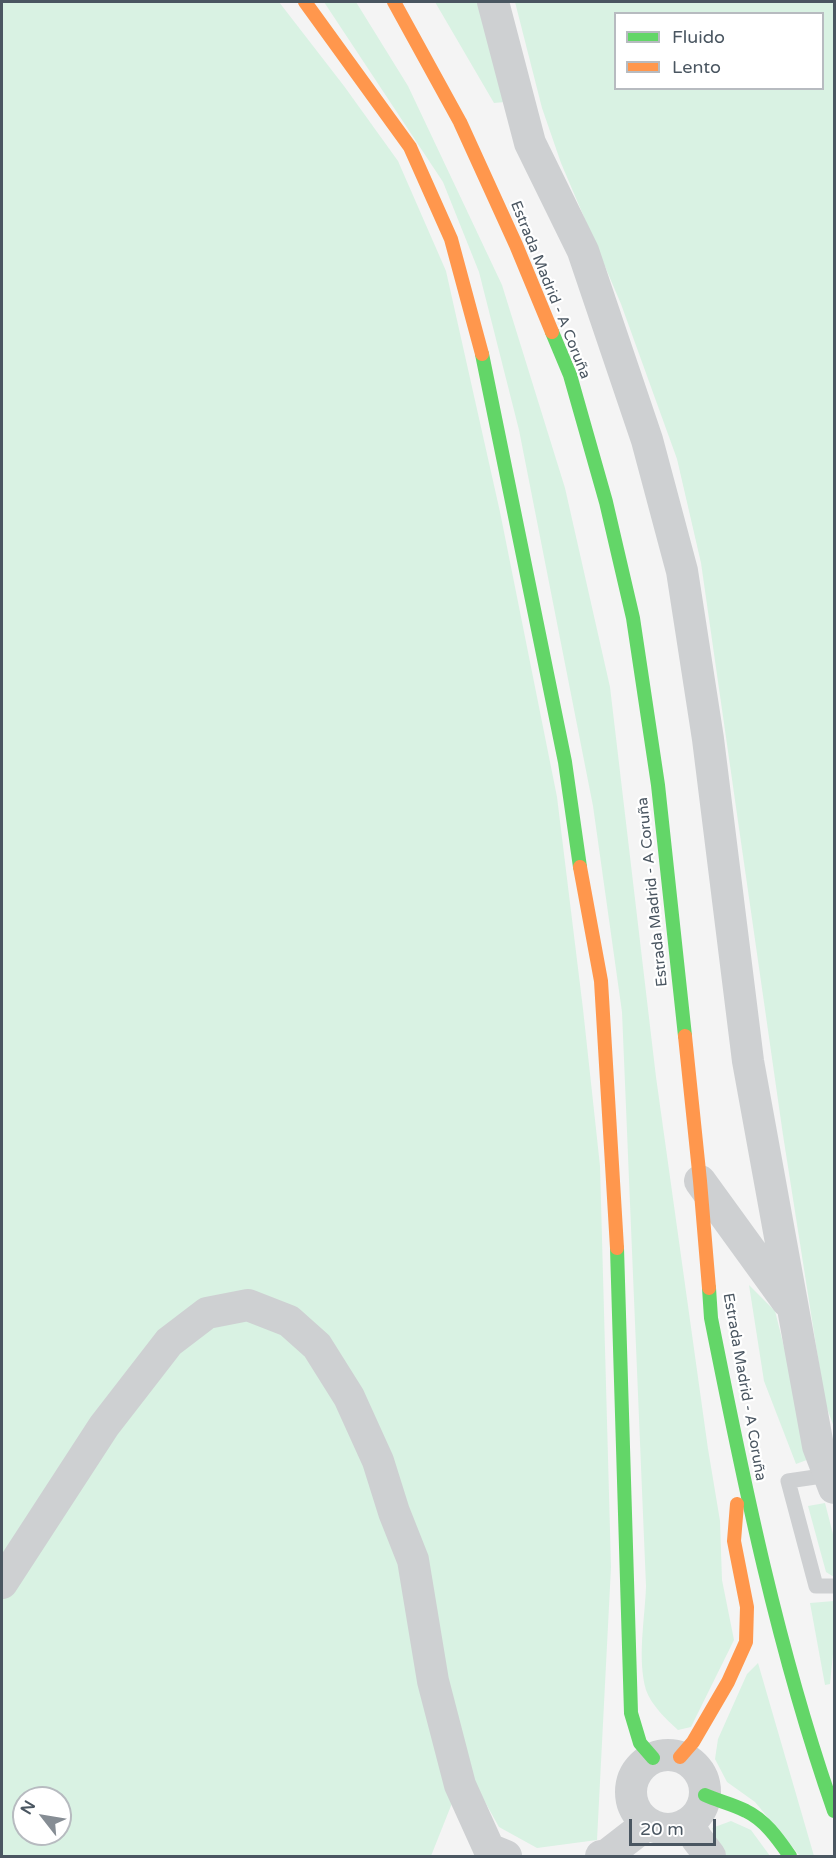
<!DOCTYPE html>
<html>
<head>
<meta charset="utf-8">
<style>
	body { margin:0 }
	#map { position:relative; width:836px; height:1858px; overflow:hidden; background:#f4f4f4; font-family:"Varela Round",sans-serif }
	canvas { display:block }
	.frame { position:absolute; inset:0; border:3px solid #4a5661; pointer-events:none }
	.legend { position:absolute; left:614px; top:12px; width:210px; height:78px; box-sizing:border-box; background:#fff; border:2px solid #b7bbc0; margin:0; padding:8px 10px; list-style:none; font-size:18px; color:#4a5661 }
	.legend li { display:flex; align-items:center; gap:12px; height:30px }
	.legend b { width:30px; border:2px solid #b7bbc0 }
	.north { position:absolute; left:12px; top:1786px; width:60px; height:60px; box-sizing:border-box; background:#fff; border:2px solid #b7bbc0; border-radius:50%; rotate:301deg; font-size:16px; font-weight:700; line-height:24px; text-align:center; color:#4a5661 }
	.north::after { content:''; display:block; margin:auto; width:21px; height:27px; background:#868d94; clip-path:polygon(50% 0,100% 100%,50% 72%,0 100%) }
	.scale { position:absolute; left:629px; top:1819px; width:87px; height:27px; box-sizing:border-box; border:3px solid #4a5661; border-top:0; padding-left:8px; font-size:18px; line-height:21px; white-space:nowrap; color:#4a5661; -webkit-text-stroke:4px #fff; paint-order:stroke }
</style>
</head>
<body>
<div id="map">
<canvas width="836" height="1858"></canvas>
<div class="frame"></div>
<ul class="legend">
<li><b style="height:8px;background:#63d668"></b>Fluido</li>
<li><b style="height:8px;background:#ff974d"></b>Lento</li>
</ul>
<div class="north">N</div>
<div class="scale">20 m</div>
</div>
<script>
const c = document.querySelector('canvas').getContext('2d');
c.lineJoin = 'round';
function fillPath(path, color) {
  c.fillStyle = color;
  c.fill(path, 'evenodd');
}
function strokePath(path, color, width, dash) {
  c.strokeStyle = color;
  c.lineWidth = width;
  c.lineCap = dash ? 'butt' : 'round';
  c.setLineDash(dash || []);
  c.stroke(path);
}
function drawText(font, color, halo, rows, align = 'center') {
  c.font = font + ' "Varela Round",sans-serif';
  c.lineWidth = 4.5;
  c.setLineDash([]);
  c.textBaseline = 'middle';
  c.strokeStyle = halo;
  c.fillStyle = color;
  for (const [text, x, y, turn = 0] of rows) {
    c.save();
    c.translate(x, y);
    c.rotate((+turn || 0) * Math.PI / 180);
    c.textAlign = isNaN(turn) ? turn : align;
    if (halo) c.strokeText(text, 0, 0);
    c.fillText(text, 0, 0);
    c.restore();
  }
}
fillPath(new Path2D(`
	M2,2H279L344,86L398,161L446,271L500,512L557,797L583,1009L600,1166L611,1567L597,1840L537,1848L499,1827L466,1768L431,1856H2ZM24,1798H60V1834H24Z
	M324,2H356L408,86L502,285L565,488L610,687L656,1077L708,1449L720,1521L722,1580L734,1640L691,1727L678,1730C667,1720 651,1705 646,1690C637,1658 645,1619 646,1586L622,1012L593,806L519,430L479,272L443,182Z
	M435,2H478L505,102L494,103Z
	M515,2H834V1427L825,1403L783,1135L701,563L677,459L621,304L561,163L542,108ZM616,14H822V88H616Z
	M749,1285L775,1311L812,1458L796,1464L764,1381Z
	M825,1503L834,1538V1577L826,1572L808,1506Z
	M834,1601V1644L830,1684L825,1685L810,1603Z
	M758,1663L814,1856H800L755,1802L727,1782L715,1759L718,1739L747,1674Z
	M731,1821L751,1830L770,1856H727L719,1847L712,1828Z`), '#d9f2e3');
strokePath(new Path2D(`
	M829,1475L788,1481L816,1586H834`), '#ced0d2', 15);
strokePath(new Path2D(`
	M493,2L530,143L583,251L647,440L682,571L708,739L748,1061L818,1446L834,1488
	M700,1181L787,1301
	M2,1583L104,1426L169,1342L207,1313L248,1305L289,1321L317,1346L349,1397L378,1461L394,1512L413,1560L433,1681L460,1785L489,1849L506,1856
	M631 1792a37 37 0 1 1 74 0a37 37 0 1 1-74 0Z
	M688,1824L697,1839L710,1856
	M601,1856L607,1855L647,1824`), '#ced0d2', 32);
strokePath(new Path2D(`
	M552,332L570,375L606,502L633,618L658,785L685,1036
	M482,354L565,762L580,867
	M617,1248L631,1713L640,1743L653,1758
	M709,1288L711,1318C744,1484 778,1651 834,1811
	M705,1795C718,1801 733,1804 746,1811C765,1820 778,1839 790,1856`), '#63d668', 14);
strokePath(new Path2D(`
	M305,2L410,147L451,239L482,354
	M394,2L460,122L516,245L552,332
	M580,867L601,981L617,1248
	M685,1036L700,1181L709,1288
	M680,1757L693,1742L728,1682L746,1642L747,1607L734,1541L737,1504`), '#ff974d', 14);
drawText('15px', '#4a5661', '#fff', [
	["Estrada Madrid - A Coruña",550,290,68],
	["Estrada Madrid - A Coruña",653,892,-96],
	["Estrada Madrid - A Coruña",744,1387,80]
]);
</script>
</body>
</html>
